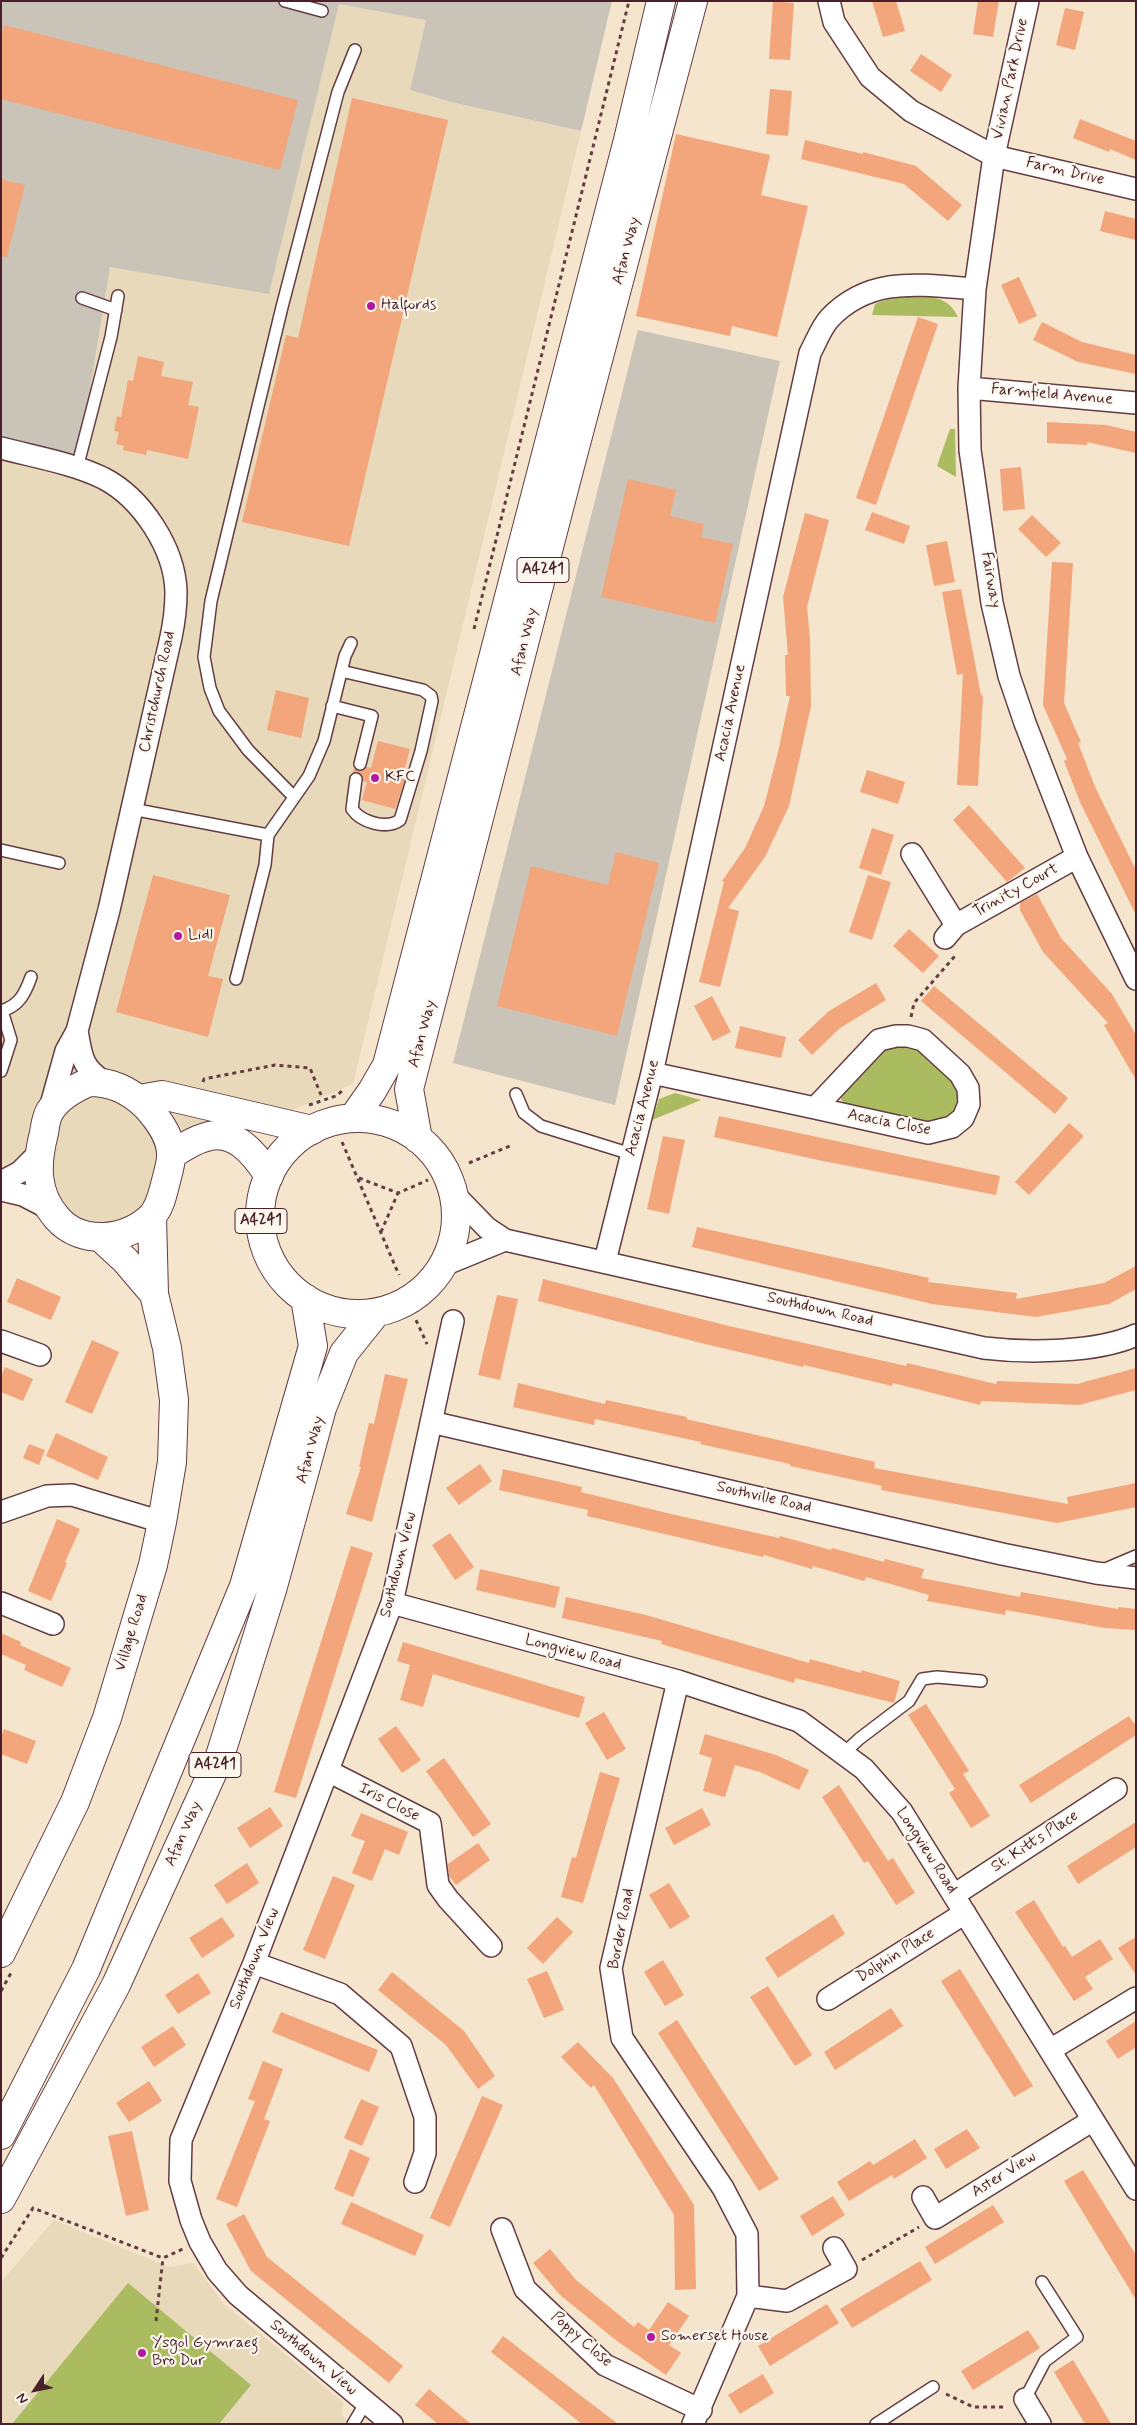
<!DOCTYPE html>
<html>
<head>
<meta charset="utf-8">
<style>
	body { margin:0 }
	#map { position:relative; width:1137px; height:2425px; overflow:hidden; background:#f5e5cd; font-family:Mynerve,sans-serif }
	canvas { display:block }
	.frame { position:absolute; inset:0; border:2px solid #4a1f2b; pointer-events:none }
	.north { position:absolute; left:10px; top:2365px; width:50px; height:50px; -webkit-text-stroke:4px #fbf7ec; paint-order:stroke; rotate:236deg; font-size:14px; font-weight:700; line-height:20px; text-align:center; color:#4a1f2b }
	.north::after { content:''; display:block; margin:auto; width:18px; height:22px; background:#4a1f2b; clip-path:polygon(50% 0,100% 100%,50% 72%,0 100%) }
</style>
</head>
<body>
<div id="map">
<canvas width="1137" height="2425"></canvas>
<div class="frame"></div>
<div class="north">N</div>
</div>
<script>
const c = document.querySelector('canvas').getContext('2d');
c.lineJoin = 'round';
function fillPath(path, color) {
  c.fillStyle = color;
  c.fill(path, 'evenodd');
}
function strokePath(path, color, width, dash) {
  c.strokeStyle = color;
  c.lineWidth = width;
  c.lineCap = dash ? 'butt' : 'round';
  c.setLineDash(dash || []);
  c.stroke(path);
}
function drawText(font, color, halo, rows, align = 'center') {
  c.font = font + ' Mynerve,sans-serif';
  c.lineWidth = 4.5;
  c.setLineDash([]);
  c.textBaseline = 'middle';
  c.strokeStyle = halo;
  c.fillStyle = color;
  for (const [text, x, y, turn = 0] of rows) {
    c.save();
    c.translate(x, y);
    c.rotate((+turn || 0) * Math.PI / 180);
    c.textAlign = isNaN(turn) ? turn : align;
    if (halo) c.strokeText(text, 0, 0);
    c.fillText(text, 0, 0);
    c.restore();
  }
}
fillPath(new Path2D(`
	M339,3L426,20L410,90L451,102L581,131L353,1084L292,1110L171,1155L152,1217L101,1238L1,1191V113L269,294Z
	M54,2220L169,2267L193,2263L224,2304L343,2402L342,2415L353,2424H1V2282Z`), '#e8d9ba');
fillPath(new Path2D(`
	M1,1H612L581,131L451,102L410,90L426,20L339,4L269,294L110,267L77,468L1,448Z
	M638,330L780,361L615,1105L453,1063Z`), '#c9c3b8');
fillPath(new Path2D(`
	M929,296C944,300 951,303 958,317L872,315L875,304C891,296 912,297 929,296Z
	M950,429H955L956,477L937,466Z
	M894,1045L919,1046L957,1078L962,1093L954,1117L938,1128L846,1108L841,1099V1094L883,1051Z
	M675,1093L701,1100L652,1120L659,1099Z
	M128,2283L251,2385L219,2424H12Z`), '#abbc60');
fillPath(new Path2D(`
	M773,1L794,3L790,60L769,59Z
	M872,1H896L905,31L883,37Z
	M978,1H999L993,37L973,34Z
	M1065,8L1084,12L1075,50L1056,45Z
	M4,25L298,100L280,170L1,99V36Z
	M921,54L952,75L941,92L910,71Z
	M770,89L792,91L788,136L766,134Z
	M352,98L448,120L349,546L242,522L286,335L298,338Z
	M1080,119L1136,141V160L1110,149L1109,152L1073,138Z
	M676,134L770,155L761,195L808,206L777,337L732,326L730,336L636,316Z
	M805,140L863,154V152L916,166L962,205L948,221L904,184L801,159Z
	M1,179L25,185L7,257L1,256Z
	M1105,211L1136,219V240L1100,231Z
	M1019,277L1037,316L1019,324L1001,285Z
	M918,317L938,324L876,505L856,498Z
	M1042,322L1082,342L1136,355V374L1078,362L1033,340Z
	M138,356L164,362L161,376L193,382L188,405L199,407L188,459L147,450L146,455L123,450L124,446L116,444L119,432L114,431L117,416L121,417L128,380L133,381Z
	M1047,422L1106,425L1136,432V453L1087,442V445L1047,443Z
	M1021,467L1025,509L1003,511L1000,469Z
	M628,479L676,490L670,516L704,524L701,537L733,544L715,623L601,597Z
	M872,512L910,526L904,544L865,530Z
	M805,513L829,520L807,607L810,639L811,706L789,806L765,857L728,908L739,911L720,987L699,982L724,882L722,881L745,848L764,806L778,752L790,696H786L785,655H788L783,597Z
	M1032,515L1061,543L1046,557L1018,529Z
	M947,541L955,582L934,586L926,545Z
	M1052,562L1073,563L1064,703L1081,742L1078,743L1096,789L1136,870V915L1080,802L1064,761L1067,759L1043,705Z
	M961,589L981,695L983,696L978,786L957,785L963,674L957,675L942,592Z
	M276,690L309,698L301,738L267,730Z
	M378,741L410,749L402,779H405L395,809L362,800L367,782L363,781L360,773L353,772L354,768L359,771L367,767L371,768Z
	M867,770L905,782L898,804L860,792Z
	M969,805L1025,868L1007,882L953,820Z
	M872,828L894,835L881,875L859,868Z
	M616,852L659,863L617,1036L497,1006L531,866L608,885Z
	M153,875L230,895L208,976L223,979L208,1037L116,1012Z
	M868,875L891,882L872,940L849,932Z
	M1037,894L1061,938L1112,994L1136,1035V1080L1104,1025L1108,1023L1043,952L1020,910V903Z
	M909,929L939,956L923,973L893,946Z
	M876,983L886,1000L840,1028L812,1055L798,1040L829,1011Z
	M934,986L1068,1098L1055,1114L921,1001Z
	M712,996L731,1032L713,1041L694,1006Z
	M740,1026L786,1037L781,1058L735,1048Z
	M719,1116L1000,1176L996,1195L818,1160L714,1137Z
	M1069,1123L1084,1136L1029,1195L1015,1182Z
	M663,1136L685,1140L669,1214L647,1209Z
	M697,1227L929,1278L928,1282L1017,1293L1016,1299L1104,1283L1136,1266V1289L1109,1304L1036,1317L932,1304L692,1247Z
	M17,1278L61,1297L51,1320L7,1302Z
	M543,1279L729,1326L906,1366L907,1363L996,1384L997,1381L1077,1384L1136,1368V1390L1079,1405L981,1401L980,1405L893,1383L892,1386L804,1365L803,1367L705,1344L538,1301Z
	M497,1295L518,1299L500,1380L478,1375Z
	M92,1340L119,1352L92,1414L65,1402Z
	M5,1367L33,1379L23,1401L1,1392V1377Z
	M385,1374L408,1379L372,1522L346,1514L361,1467H359L369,1423L374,1424Z
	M518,1383L605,1404L606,1400L687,1417L686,1419L875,1462L874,1468L1068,1504L1067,1497L1136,1483V1507L1057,1523L881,1490L882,1486L790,1466V1464L700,1444L701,1442L595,1419L594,1425L513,1407Z
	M56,1433L108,1457L98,1480L46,1456Z
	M29,1444L45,1450L39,1465L23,1458Z
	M480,1464L492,1481L459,1505L446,1488Z
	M503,1469L582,1487L581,1492L671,1514L779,1538L780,1536L831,1550L832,1548L884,1562L885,1559L924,1569L921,1578L1020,1597L1021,1592L1118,1609V1607L1136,1609V1630L1105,1628L1006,1610L1005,1615L927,1601L929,1595L866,1577L864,1581L813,1566L812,1569L764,1555L763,1557L587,1516L588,1510L499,1490Z
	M57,1519L80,1529L65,1562L67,1563L51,1601L28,1591Z
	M450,1533L474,1567L455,1580L432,1545Z
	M351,1546L373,1553L296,1798L274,1792Z
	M480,1569L560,1587L555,1608L476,1590Z
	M566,1597L646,1615L809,1663L810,1659L861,1673V1670L900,1681L894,1703L795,1678L794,1683L661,1644L662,1641L562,1618Z
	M1,1633L21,1642L20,1645L71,1668L62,1687L24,1670L26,1665L1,1654Z
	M403,1642L585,1697L579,1718L433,1674L423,1707L400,1700L410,1665L397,1661Z
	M926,1704L969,1771L963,1774L990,1816L971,1828L949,1793L955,1789L908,1715Z
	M604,1712L626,1749L607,1760L585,1723Z
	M1129,1716L1136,1726V1735L1031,1803L1019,1785Z
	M396,1726L421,1760L402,1773L378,1739Z
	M4,1729L36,1741L27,1764L1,1754V1737Z
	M705,1734L776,1755L809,1770L799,1790L760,1772L735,1765L725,1797L703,1791L712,1758L699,1754Z
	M444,1758L491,1824L473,1837L426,1771Z
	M600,1772L620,1778L583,1903L561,1897L572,1857L576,1858Z
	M839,1785L888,1861L893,1858L915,1893L896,1905L868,1861L864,1863L822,1797Z
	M270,1807L283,1826L250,1848L237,1828Z
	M702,1808L711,1825L674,1845L665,1828Z
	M361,1813L408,1832L399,1855L385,1849L372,1881L352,1873L365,1841L351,1836Z
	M1136,1822V1847L1078,1884L1067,1866Z
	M478,1843L490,1860L456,1885L449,1876L448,1864Z
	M247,1863L259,1883L227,1904L214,1885Z
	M333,1876L355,1885L325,1959L303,1950Z
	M669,1883L690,1917L670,1929L649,1895Z
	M1034,1900L1063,1947L1065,1946L1072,1957L1100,1939L1113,1959L1085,1977L1093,1989L1074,2001L1015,1912Z
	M833,1914L845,1934L778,1978L765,1958Z
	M222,1917L235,1936L202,1958L189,1938Z
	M557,1917L573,1932L543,1964L527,1948Z
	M1136,1937V1975L1118,1948Z
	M663,1960L684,1995L665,2006L644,1972Z
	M960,1969L1033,2086L1014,2097L941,1981Z
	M547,1971L564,2010L544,2018L527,1979Z
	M392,1972L464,2031L495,2076L478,2089L446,2045L378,1990Z
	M198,1973L211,1993L178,2014L165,1995Z
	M768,1986L812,2055L795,2066L750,1997Z
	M891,2008L903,2026L835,2070L824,2052Z
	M281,2012L378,2050L369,2072L272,2032Z
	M677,2020L779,2179L759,2191L658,2033Z
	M1136,2021V2047L1118,2059L1106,2041Z
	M173,2026L186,2045L154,2067L141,2047Z
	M578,2042L613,2078L694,2205L696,2289L675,2290L674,2215L594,2085L591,2088L561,2057Z
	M263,2061L283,2069L264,2119L270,2121L237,2207L216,2199L255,2101L248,2099Z
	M149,2081L162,2101L129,2122L116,2103Z
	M482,2096L503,2105L450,2227L430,2218Z
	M361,2099L379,2107L362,2146L344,2138Z
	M967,2129L980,2148L946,2169L934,2149Z
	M132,2131L149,2210L126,2216L108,2136Z
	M915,2139L927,2158L894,2179L892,2175L849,2201L837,2182L870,2161L873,2165Z
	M350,2149L370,2158L353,2197L334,2189Z
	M1083,2170L1136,2255V2300L1064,2181Z
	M833,2196L845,2215L812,2236L800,2216Z
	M351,2202L424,2235L415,2256L341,2224Z
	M993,2205L1004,2222L935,2264L925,2247Z
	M244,2214L267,2257L403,2366L389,2383L251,2271L226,2224Z
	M550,2249L576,2280L634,2327L638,2322L649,2330L668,2302L689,2316L669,2345L681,2353L666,2375L617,2341L560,2295L533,2263Z
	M920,2261L932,2280L852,2328L840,2309Z
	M827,2304L839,2323L770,2366L758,2346Z
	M1028,2330L1040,2348L973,2390L961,2371Z
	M503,2336L576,2392L618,2424H582L491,2352Z
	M1073,2360L1094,2395L1111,2424H1085L1079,2414L1054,2372Z
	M763,2374L774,2393L740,2414L728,2395Z
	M429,2389L471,2424H438L415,2405Z`), '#f3a57c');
const lane = new Path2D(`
	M285,1L322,11
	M82,298L116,310
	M77,468L111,337L118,296
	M341,671L423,690L431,696L432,701L421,751L400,820C386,830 361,822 352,809L356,779
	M332,706L372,716L360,764
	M294,797L248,750L219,711L210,688L204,657L211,601L282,307L338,92L355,50
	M132,809L268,835
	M1,850L59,863
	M236,979L265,865L268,835L309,776L324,741L345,656L351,643
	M1,1011C19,1006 25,994 31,977
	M1,1071L11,1040L2,1011
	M516,1094L524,1113L541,1126L631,1154
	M1103,1570L1136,1556
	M844,1753L859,1739L909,1701L922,1679L937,1677L981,1681
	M1025,2399L1045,2361L1077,2337L1042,2282
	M353,2424L366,2402
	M876,2424L933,2387`);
const street = new Path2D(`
	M829,1L834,22L870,77L911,111L994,156L1136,189
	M1028,1L994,156L975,289L969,388L970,450L992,603L1009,676L1025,723L1077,857L1136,979
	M969,388L1136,403
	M1,448C35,457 72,463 103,478C142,498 175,549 176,592C176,607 174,623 171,637L109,910L77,1031L66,1051L49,1112
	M912,854L956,925
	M945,938L956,925L1077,857
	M77,1031C82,1057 81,1066 104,1082
	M652,1073L815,1108L928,1133L952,1127L963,1118L969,1104L968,1088L960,1074L923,1040L908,1036H896L879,1040L815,1108
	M1,1182L20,1172L38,1154
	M1,1190L23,1195L48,1208
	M453,1193L487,1228L505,1240L984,1348C1026,1353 1097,1353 1136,1335
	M605,1261L652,1073L810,353C816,342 821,328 829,319C870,275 922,285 975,289
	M444,1265L505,1240
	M1,1341L40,1355
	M431,1422L1002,1554L1096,1573L1136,1578
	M1,1512L47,1496L72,1495L162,1522
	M1,1603L53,1624
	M392,1603L678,1681L799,1721L864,1769L902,1812L1136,2189
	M678,1681L611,1968L622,2038L723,2188L747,2234L748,2296L693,2424
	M328,1771L430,1823L438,1885L448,1899L491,1946
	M954,1895L1116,1789
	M254,1963L340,1994L401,2046L425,2117V2153L415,2182
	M828,1999L965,1913
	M1050,2050L1136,1998
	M923,2197L935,2218L1093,2120
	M502,2229L525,2289L605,2365L701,2410
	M748,2296L787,2301L846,2269L834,2248
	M1025,2399L1040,2424
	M392,2424L238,2295L217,2271L200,2242L191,2220L180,2181L181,2140L254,1963L392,1603L453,1321`);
const secondary = new Path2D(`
	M89,1082C112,1082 129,1090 146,1106C157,1118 172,1138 171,1156C171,1165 167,1176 165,1185C162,1196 160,1207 152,1216C128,1241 81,1246 57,1218C35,1193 36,1164 44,1133C45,1127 46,1117 50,1111C58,1098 75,1088 89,1082Z
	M139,1099L162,1095L312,1130
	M171,1155C181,1149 192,1141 203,1138C233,1126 255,1154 269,1176
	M101,1238L125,1260L154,1294
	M1,1953L75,1802L107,1718L153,1565L162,1522L172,1462L174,1400L167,1348L154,1294L152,1217`);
const primary = new Path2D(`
	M353,1118L372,1091L387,1065L628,140L661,1
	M260 1216a98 98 0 1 1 196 0a98 98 0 1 1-196 0Z
	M418,1139L409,1089L565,485L693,1
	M1,2135L86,1969L244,1586L313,1346L305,1298
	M1,2199L116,1985L220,1756L272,1590L322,1408L344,1353L376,1313`);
strokePath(lane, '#643d43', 14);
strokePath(street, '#643d43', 24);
strokePath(secondary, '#643d43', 30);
strokePath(primary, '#643d43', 30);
strokePath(new Path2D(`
	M474,629L629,1
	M911,1017L914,1003L955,956
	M203,1082L204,1079L275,1065L310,1068L321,1095
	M309,1105L336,1096L342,1091
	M342,1142L399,1275
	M469,1163L512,1145
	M359,1178L398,1193L428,1180
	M381,1232L398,1193
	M416,1320L427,1344
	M1,1991L11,1973
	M1,2258L33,2208L163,2258L183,2249
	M862,2260L919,2227
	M156,2321L163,2258
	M946,2394L973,2407H1007`), '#643d43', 3, [4, 4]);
strokePath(lane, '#fff', 11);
strokePath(street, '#fff', 21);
strokePath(secondary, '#fff', 28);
strokePath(primary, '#fff', 28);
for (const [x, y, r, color] of [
	[371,306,5,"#b5179e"],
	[375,778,5,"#b5179e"],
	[178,936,5,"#b5179e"],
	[651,2337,5,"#b5179e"],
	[142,2353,5,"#b5179e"]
]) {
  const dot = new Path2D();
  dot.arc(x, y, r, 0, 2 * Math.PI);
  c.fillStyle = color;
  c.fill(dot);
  strokePath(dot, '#fbf7ec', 2);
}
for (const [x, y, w] of [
	[543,570,52],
	[261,1221,52],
	[215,1765,52]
]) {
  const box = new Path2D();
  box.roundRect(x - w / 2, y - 12.5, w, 25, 4);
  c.fillStyle = '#fbf7ec';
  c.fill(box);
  strokePath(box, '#4a1f2b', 1);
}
drawText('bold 15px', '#4a1f2b', null, [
	["A4241",543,570],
	["A4241",261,1221],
	["A4241",215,1765]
]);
drawText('16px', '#4a1f2b', '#fbf7ec', [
	["Vivian Park Drive",1011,79,-78],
	["Farm Drive",1065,172,13],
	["Afan Way",627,251,-75],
	["Farmfield Avenue",1052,395,5],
	["Fairway",990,580,81],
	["Afan Way",525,642,-76],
	["Christchurch Road",158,692,-78],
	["Acacia Avenue",731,713,-78],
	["Trinity Court",1016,891,-29],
	["Afan Way",423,1034,-75],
	["Acacia Avenue",643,1108,-76],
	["Acacia Close",889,1123,11],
	["Southdown Road",820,1310,13],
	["Afan Way",311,1450,-75],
	["Southville Road",764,1498,13],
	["Southdown View",399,1565,-76],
	["Village Road",132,1633,-73],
	["Longview Road",573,1653,15],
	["Iris Close",389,1803,27],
	["Afan Way",184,1834,-66],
	["St. Kitts Place",1035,1842,-33],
	["Longview Road",926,1851,57],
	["Border Road",622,1929,-79],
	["Dolphin Place",896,1956,-32],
	["Southdown View",255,1959,-68],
	["Aster View",1004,2175,-32],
	["Poppy Close",581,2340,41],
	["Southdown View",313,2358,40]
]);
drawText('16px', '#4a1f2b', '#fbf7ec', [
	["Halfords",381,306],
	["KFC",385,778],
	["Lidl",188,936],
	["Somerset House",661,2337],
	["Ysgol Gymraeg",152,2344],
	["Bro Dur",152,2362]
], 'left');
</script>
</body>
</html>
